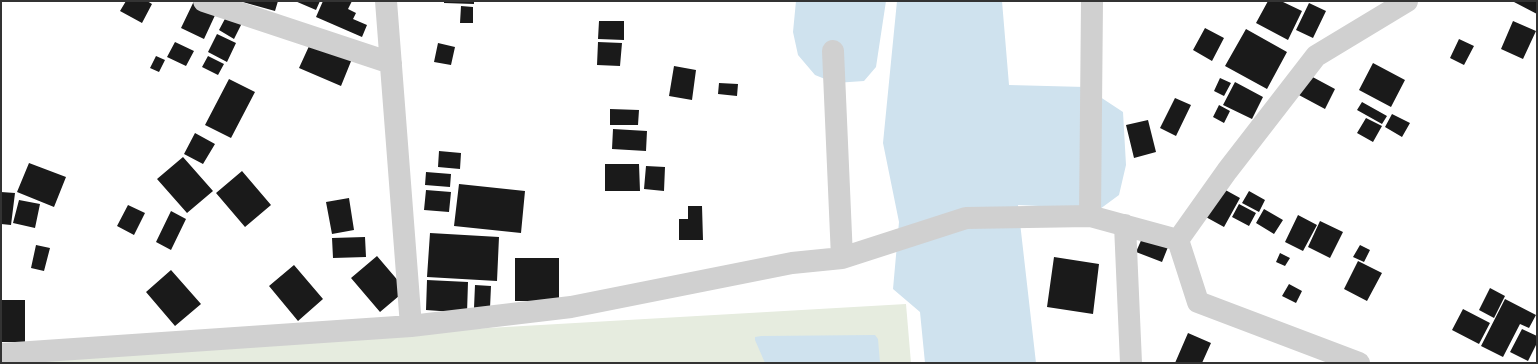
<!DOCTYPE html>
<html>
<head>
<meta charset="utf-8">
<style>
	body { margin:0 }
	#map { position:relative; width:1538px; height:364px; overflow:hidden; background:#fff; font-family:Raleway,sans-serif }
	canvas { display:block }
	.frame { position:absolute; inset:0; border:2px solid #333; pointer-events:none }
</style>
</head>
<body>
<div id="map">
<canvas width="1538" height="364"></canvas>
<div class="frame"></div>
</div>
<script>
const c = document.querySelector('canvas').getContext('2d');
c.lineJoin = 'round';
function fillPath(path, color) {
  c.fillStyle = color;
  c.fill(path, 'evenodd');
}
function strokePath(path, color, width, dash) {
  c.strokeStyle = color;
  c.lineWidth = width;
  c.lineCap = dash ? 'butt' : 'round';
  c.setLineDash(dash || []);
  c.stroke(path);
}
fillPath(new Path2D(`
	M906,304L911,363H1V356Z`), '#e6ecdf');
fillPath(new Path2D(`
	M796,1H886L876,67L864,81L835,83L815,75L798,55L793,32Z
	M897,1H1002L1009,85L1085,87L1123,112L1126,165L1119,195L1100,209L1018,205L1036,363H925L920,312L893,289L899,222L883,143Z
	M875,335L878,339L880,363H765L755,340V337L761,336Z`), '#cfe2ee');
fillPath(new Path2D(`
	M126,1H147L152,4L142,23L120,11Z
	M194,1L217,11L204,39L181,28Z
	M239,1H278L275,11Z
	M295,1H320L316,10Z
	M323,1H352L348,9L356,13L353,19L367,25L362,37L316,17Z
	M444,1H474V4L444,3Z
	M1268,1H1281L1302,11L1288,40L1256,23Z
	M1514,1H1537V14L1514,2Z
	M1309,3L1326,11L1313,38L1296,30Z
	M461,6L473,7V23H460Z
	M227,15L242,23L234,39L219,30Z
	M599,21H624V40L598,39Z
	M1513,21L1536,31L1523,59L1501,49Z
	M1205,28L1224,38L1212,61L1193,50Z
	M1246,29L1287,52L1267,89L1225,66Z
	M217,34L236,43L227,62L208,52Z
	M1459,39L1474,46L1464,65L1450,58Z
	M175,42L194,51L186,66L167,57Z
	M598,42L622,43L620,66L597,65Z
	M438,43L455,47L451,65L434,62Z
	M310,44L356,49L341,86L299,68Z
	M156,56L165,60L159,72L150,68Z
	M208,56L224,64L218,75L202,67Z
	M1373,63L1405,80L1391,107L1359,90Z
	M674,66L696,70L692,100L669,96Z
	M1307,74L1335,89L1325,109L1297,94Z
	M1220,78L1231,83L1224,96L1214,91Z
	M229,79L255,92L231,138L205,125Z
	M1235,82L1263,97L1252,119L1223,105Z
	M719,83L738,84L737,96L718,94Z
	M1175,98L1191,105L1176,136L1160,128Z
	M1362,102L1387,116L1382,124L1357,110Z
	M1219,105L1230,111L1224,123L1213,117Z
	M610,109L639,110L638,125H610Z
	M1392,114L1410,123L1402,137L1385,127Z
	M1366,118L1382,126L1373,142L1357,133Z
	M1148,120L1156,152L1134,158L1126,125Z
	M613,129L647,131L646,151L612,149Z
	M195,133L215,144L203,164L184,154Z
	M439,151L461,153L460,169L438,167Z
	M183,157L213,191L187,213L157,179Z
	M29,163L66,177L54,207L17,192Z
	M605,164H639L640,191H605Z
	M646,166L665,167L664,191L644,189Z
	M242,171L271,205L245,227L216,193Z
	M426,172L451,174L450,187L425,185Z
	M459,184L525,191L521,233L454,226Z
	M1220,187L1240,198L1224,227L1204,216Z
	M426,190L451,192L449,212L424,210Z
	M1249,191L1265,200L1259,212L1242,203Z
	M1,192L15,193L11,225L1,224Z
	M349,198L354,230L332,234L326,202Z
	M19,200L40,204L35,228L13,223Z
	M1239,204L1256,213L1249,226L1232,217Z
	M128,205L145,213L134,235L117,226Z
	M688,206H702L703,240H679V219H688Z
	M1264,209L1283,220L1274,234L1256,223Z
	M171,211L186,219L171,250L156,242Z
	M1298,215L1317,225L1303,251L1285,242Z
	M1320,221L1343,232L1330,258L1308,247Z
	M430,233L499,237L497,281L427,277Z
	M1143,236L1168,247L1162,262L1136,252Z
	M365,237L366,257L333,258L332,238Z
	M36,245L50,248L44,271L31,268Z
	M1360,245L1370,250L1364,262L1353,257Z
	M1280,253L1290,258L1285,266L1276,262Z
	M377,256L406,290L380,312L351,278Z
	M1054,257L1099,264L1093,314L1047,307Z
	M515,258H559V301H515Z
	M1358,261L1382,273L1367,301L1344,289Z
	M294,265L323,299L298,321L269,286Z
	M171,270L201,304L175,326L146,292Z
	M427,280L468,282L467,313L426,310Z
	M1289,284L1302,291L1296,303L1282,296Z
	M475,285L491,286L490,308H474Z
	M1490,288L1505,296L1494,318L1479,310Z
	M1505,299L1536,315L1529,328L1520,324L1503,357L1481,346Z
	M1,300H25V342H1Z
	M1463,309L1490,323L1479,344L1452,330Z
	M1522,329L1537,336V343L1528,361L1510,352Z
	M1188,333L1211,343L1202,363H1175Z`), '#1a1a1a');
strokePath(new Path2D(`
	M204,1L391,63
	M386,1L411,326
	M833,51L842,258
	M1090,216L1092,1
	M1125,225L1131,363
	M1178,240L1227,171L1316,56L1407,1
	M1,354L411,326L571,307L792,263L842,258L966,218L1090,216L1178,240L1198,302L1359,363`), '#d0d0d0', 22);
</script>
</body>
</html>
